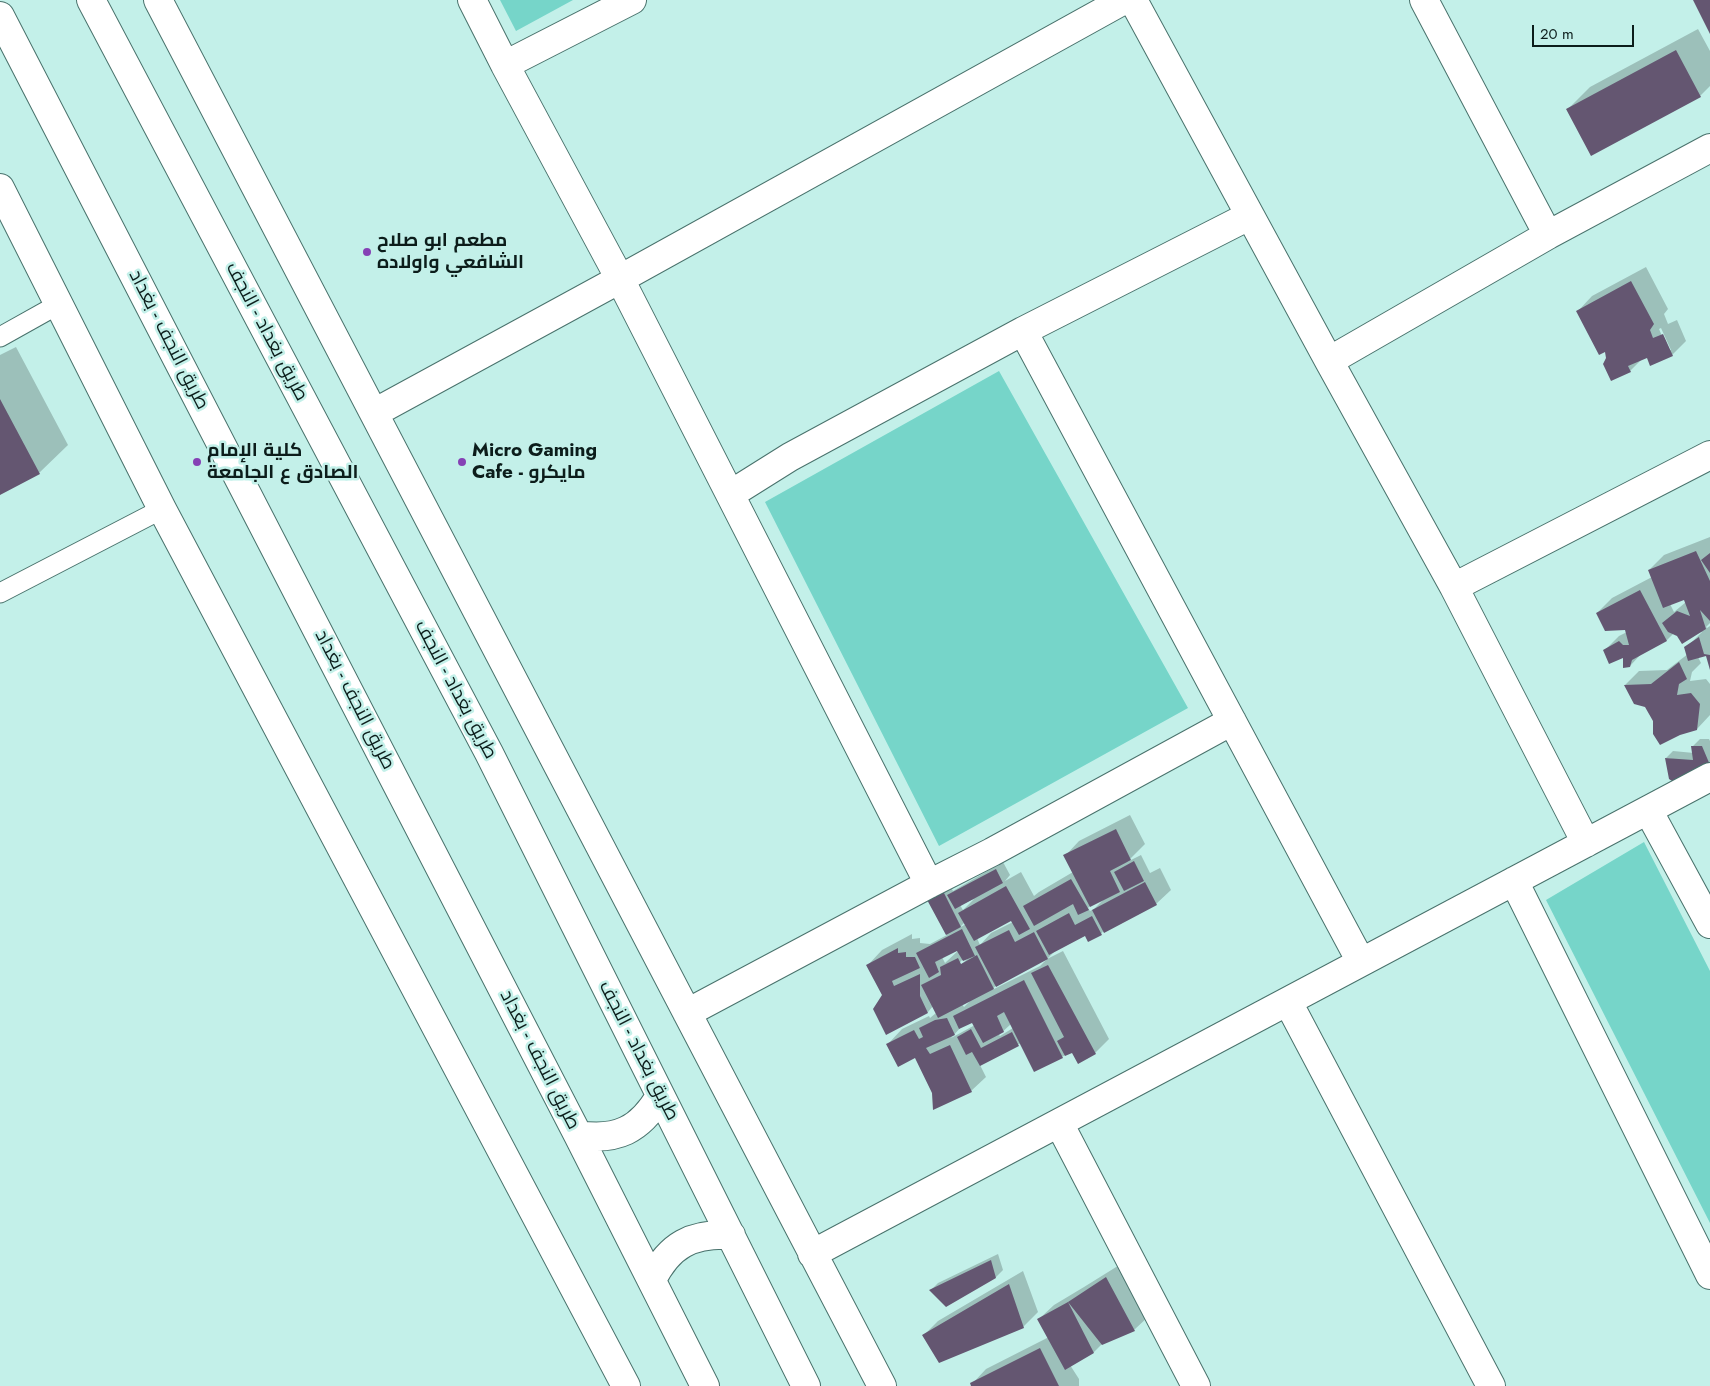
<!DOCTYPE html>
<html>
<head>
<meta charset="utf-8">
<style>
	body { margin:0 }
	#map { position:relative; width:1710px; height:1386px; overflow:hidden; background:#c3f0e9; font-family:Jost,sans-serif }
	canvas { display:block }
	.scale { position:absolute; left:1532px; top:25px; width:102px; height:22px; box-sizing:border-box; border:2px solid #0c1d1b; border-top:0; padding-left:6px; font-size:15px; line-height:18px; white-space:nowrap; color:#0c1d1b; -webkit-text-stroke:4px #c3f0e9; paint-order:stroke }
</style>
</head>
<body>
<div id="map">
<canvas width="1710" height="1386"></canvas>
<div class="scale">20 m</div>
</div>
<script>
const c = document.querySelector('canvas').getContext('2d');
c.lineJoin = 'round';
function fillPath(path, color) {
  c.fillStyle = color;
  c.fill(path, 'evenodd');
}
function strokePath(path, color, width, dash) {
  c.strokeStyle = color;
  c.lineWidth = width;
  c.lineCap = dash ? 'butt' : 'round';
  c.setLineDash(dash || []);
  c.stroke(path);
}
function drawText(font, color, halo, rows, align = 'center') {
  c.font = font + ' Jost,Cairo,sans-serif';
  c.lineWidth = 5;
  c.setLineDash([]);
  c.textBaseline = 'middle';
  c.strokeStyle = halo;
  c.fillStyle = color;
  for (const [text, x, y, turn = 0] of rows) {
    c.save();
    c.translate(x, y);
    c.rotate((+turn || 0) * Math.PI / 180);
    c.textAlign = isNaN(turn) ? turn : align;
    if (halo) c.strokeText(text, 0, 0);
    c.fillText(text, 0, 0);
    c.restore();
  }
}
fillPath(new Path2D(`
	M500,0H573L516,31Z
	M999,371L1188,708L939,846L765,502Z
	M1644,842L1710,971V1223L1546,900Z`), '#76d5c9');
fillPath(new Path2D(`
	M1698,29L1710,51V86L1700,96L1568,109L1590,87Z
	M1646,267L1668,309L1664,314L1668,324L1677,320L1686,341L1672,355L1647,356L1643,358L1630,371L1608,358L1606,350L1578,311L1592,296ZM1661,328L1671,350H1668L1659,329Z
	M16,347L68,445L39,473L0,494V355Z
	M1710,537V623L1706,627L1707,628L1710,626V668L1707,655L1698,657L1701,663L1692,672L1690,681L1706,679L1710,684V715L1697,729L1655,721L1646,706L1625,685L1639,671L1667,670L1688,654L1686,648L1702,632L1677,635L1674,633L1667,640L1642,653L1630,666L1624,656L1604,651L1619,636L1627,632L1626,628L1597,613L1612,598L1652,577L1649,570L1664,555ZM1685,599L1686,602L1674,612L1670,604Z
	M1700,739H1709L1710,741V765L1666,758L1673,751L1694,753L1693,746Z
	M1130,815L1145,844L1127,862L1141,855L1150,873L1160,868L1171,890L1156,904L1104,930L1101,934L1086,935L1055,951L1047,959L1063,951L1109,1039L1095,1053L1073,1051L1035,1071L1021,1043L980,1065L986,1077L971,1091L934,1093L916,1056L888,1044L902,1029L929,1016L930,1018L936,1013L933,1006L928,1012L883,995L868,965L882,950L912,934V939L920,938V943L930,944L947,935L927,896L948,881L953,891L1003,862L1010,875L1005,881L1021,872L1034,896L1039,892L1073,872L1065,856L1079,841ZM974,899L963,910L960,905ZM1104,899L1094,909L1090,911L1088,908L1091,905ZM1011,919L1013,922L991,933L980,945L977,938ZM965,922L966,924L959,928ZM960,949L945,963L942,957ZM968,958L957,969L956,967L962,960ZM1047,959L1040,966L992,990L997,984ZM970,1001L964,1007L962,1004ZM972,1021L975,1025L951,1038L962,1026ZM1011,1024L1013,1028L1000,1036L999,1035Z
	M998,1254L1003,1270L996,1277L931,1290L938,1283Z
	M1121,1264L1149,1316L1134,1330L1102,1344L1094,1352L1070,1365L1079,1379V1386H973L972,1384L986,1369L1049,1337L1039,1319L1054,1305L1084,1287Z
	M1023,1271L1038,1312L1023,1327L923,1336L938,1321Z`), '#0003');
fillPath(new Path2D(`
	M1693,0H1710V34Z
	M1676,50L1701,97L1591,156L1566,109Z
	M1631,281L1654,324L1650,330L1653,338L1663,334L1673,356L1650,366L1647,358L1628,366L1631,372L1611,381L1603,364L1606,358L1605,352L1599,355L1576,311Z
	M0,399L40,474L0,495Z
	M1696,551L1710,581V621L1700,610L1706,629L1682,644L1677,636L1668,632L1662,623L1677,611L1690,616L1684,600L1663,608L1648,570Z
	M1710,553V573L1701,560Z
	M1640,590L1667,641L1632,660L1630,667L1623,668V658L1609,664L1603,650L1619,641L1623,645H1629L1625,630L1605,631L1596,613Z
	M1699,637L1704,654L1710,655V670L1706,656L1688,661L1684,647Z
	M1679,662L1687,679L1679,684L1677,695L1691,693L1700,704L1697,730L1680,735L1660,745L1653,734V721L1645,707L1634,704L1624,685L1651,684Z
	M1691,746H1702L1710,765L1678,785L1669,779L1665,758L1693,760Z
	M1116,829L1131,860L1110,871L1120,892L1090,907L1063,855Z
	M1134,861L1144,881L1124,891L1114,872Z
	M996,869L1003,883L955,909L947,895Z
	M1071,879L1089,910L1078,915L1073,904L1034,926L1023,906Z
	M1145,882L1157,905L1104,933L1092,910Z
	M1006,886L1030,929L1019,935L1011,921L974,941L958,913Z
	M941,887L961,927L946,935L925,896Z
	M1069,913L1075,925L1092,916L1102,935L1088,942L1085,936L1049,955L1036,931Z
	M962,929L975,956L963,961L957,951L935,962L939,972L929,978L916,953Z
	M1009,930L1015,942L1034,932L1048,959L996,987L975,947Z
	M898,948V953L906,952V957H915L920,968L892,981L894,986L920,974V996L928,1013L886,1035L873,1009L882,995L866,965Z
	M977,955L994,989L938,1018L921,985L941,975L940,967L958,958L961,964Z
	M1048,965L1096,1054L1078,1064L1072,1053L1065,1056L1057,1041L1064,1037L1031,973Z
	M1024,980L1063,1058L1034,1072L1004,1012L997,1016L1004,1032L983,1043L972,1023L959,1029L953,1016Z
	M947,1018L955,1035L926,1048L930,1054L950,1045L972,1092L933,1110L932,1093L915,1058L898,1067L886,1044L914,1030L919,1039L923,1037L919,1028L935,1020Z
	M971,1029L981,1048L1012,1032L1019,1046L980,1066L972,1052L966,1055L957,1037Z
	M991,1260L996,1278L946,1307L929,1290Z
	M1106,1277L1135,1331L1102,1345L1068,1302Z
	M1009,1284L1024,1328L939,1363L922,1335Z
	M1068,1302L1094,1353L1065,1370L1037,1319Z
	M1040,1348L1059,1386H971L970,1383Z`), '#645671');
const lane = new Path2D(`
	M0,337L59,304
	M0,593L162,509`);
const street = new Path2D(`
	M158,0L882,1386
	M472,0L505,65L620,279L929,884
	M1133,0L1329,361L1454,587L1586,843
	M1424,0L1548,235
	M505,65L632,0
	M0,188L162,509L626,1386
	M1023,331L1361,962
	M1329,361L1548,235L1710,148
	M374,413L620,279L1124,0
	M731,494L790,457L1023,331L1249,216
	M1454,587L1710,455
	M1648,810L1710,924
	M1514,881L1710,1275
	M1288,1002L1491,1386
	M687,1013L929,884L992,852L1232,721
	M1059,1123L1196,1386
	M812,1254L1710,777`);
const primary = new Path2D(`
	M91,0L489,753L806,1386
	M0,16L578,1135L705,1386
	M578,1135C617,1141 640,1130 660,1096
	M652,1280C669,1245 692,1233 731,1235`);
strokePath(lane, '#49726c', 21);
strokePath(street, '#49726c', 30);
strokePath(primary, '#49726c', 30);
strokePath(lane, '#fff', 19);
strokePath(street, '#fff', 28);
strokePath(primary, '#fff', 28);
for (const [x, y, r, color] of [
	[367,252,5,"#8541b5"],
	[197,462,5,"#8541b5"],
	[462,462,5,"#8541b5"]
]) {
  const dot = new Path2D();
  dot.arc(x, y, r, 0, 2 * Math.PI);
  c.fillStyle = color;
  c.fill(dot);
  strokePath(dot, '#c3f0e9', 2);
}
drawText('bold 19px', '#0c1d1b', '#c3f0e9', [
	["مطعم ابو صلاح",377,241],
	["الشافعي واولاده",377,263],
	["كلية الإمام",207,451],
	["الصادق ع الجامعة",207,473],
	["Micro Gaming",472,451],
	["Cafe - مايكرو",472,473]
], 'left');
drawText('19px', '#0c1d1b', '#c3f0e9', [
	["طريق بغداد - النجف",266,332,62],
	["طريق النجف - بغداد",168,340,63],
	["طريق بغداد - النجف",455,690,62],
	["طريق النجف - بغداد",354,700,63],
	["طريق بغداد - النجف",638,1051,63],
	["طريق النجف - بغداد",539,1060,63]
]);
</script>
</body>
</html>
